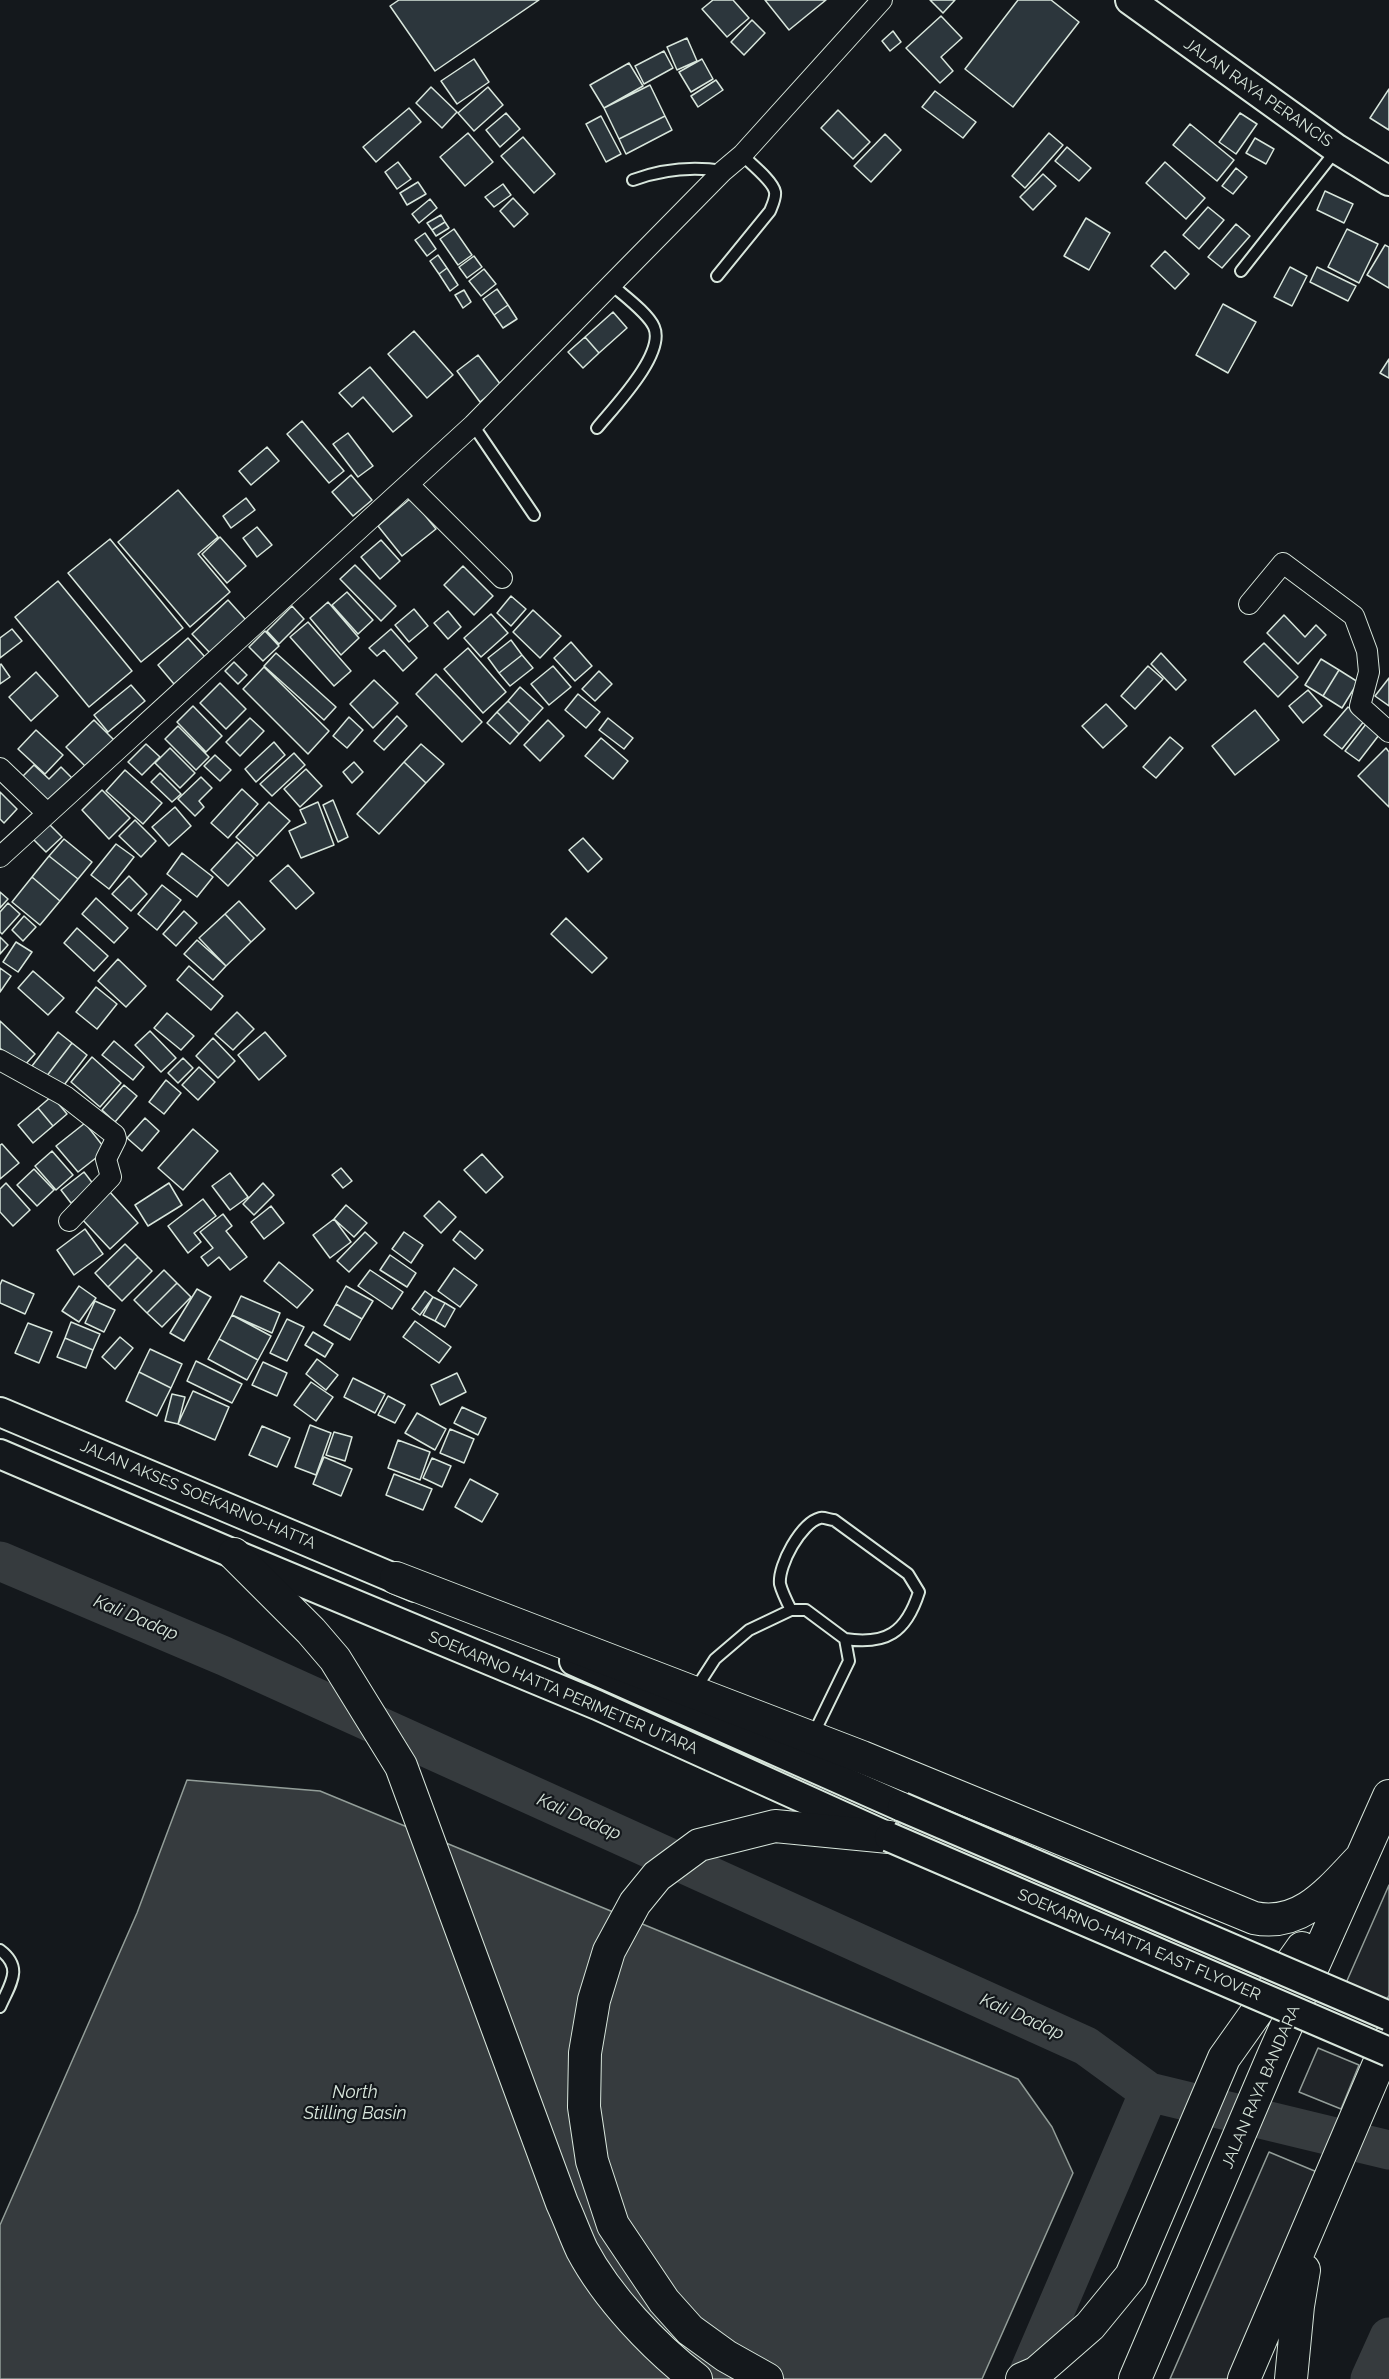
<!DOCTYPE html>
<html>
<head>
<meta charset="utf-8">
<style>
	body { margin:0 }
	canvas { display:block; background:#14181c }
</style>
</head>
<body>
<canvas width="1389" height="2379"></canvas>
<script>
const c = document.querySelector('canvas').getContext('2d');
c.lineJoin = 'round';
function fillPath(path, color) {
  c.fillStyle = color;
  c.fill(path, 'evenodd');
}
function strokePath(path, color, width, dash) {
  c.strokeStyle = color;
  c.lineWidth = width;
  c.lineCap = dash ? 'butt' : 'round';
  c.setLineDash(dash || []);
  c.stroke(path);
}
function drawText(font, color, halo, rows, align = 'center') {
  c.font = font + ' Raleway,sans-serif';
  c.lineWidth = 4.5;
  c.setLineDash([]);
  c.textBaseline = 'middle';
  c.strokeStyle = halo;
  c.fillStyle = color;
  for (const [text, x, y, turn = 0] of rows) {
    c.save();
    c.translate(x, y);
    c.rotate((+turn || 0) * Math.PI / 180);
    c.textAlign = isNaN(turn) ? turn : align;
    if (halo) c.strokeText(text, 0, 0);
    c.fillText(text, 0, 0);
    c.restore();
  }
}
const green = new Path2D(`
	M1389,1885V1995L1387,2000L1346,1983Z
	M1318,2048L1359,2065L1341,2109L1299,2092Z
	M1269,2152L1317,2172L1227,2379H1170Z`);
fillPath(green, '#202428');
strokePath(green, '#939e99', 1.5);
const water = new Path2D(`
	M187,1780L320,1791L1018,2079L1052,2127L1073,2173L982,2379H0V2225L137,1913Z`);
fillPath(water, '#363b3e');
strokePath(water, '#939e99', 1.5);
strokePath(new Path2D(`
	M0,1561L224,1656L1086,2046L1149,2092L1389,2150
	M1026,2379L1149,2092
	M1370,2379L1389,2337`), '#363b3e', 39);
const building = new Path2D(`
	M399,0H539L435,71L390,6Z
	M713,0H733L749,18L727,37L702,9Z
	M765,0H826L789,30Z
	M930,0H955L943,13Z
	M1018,0H1051L1079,22L1013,107L965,69Z
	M941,16L962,38L941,57L953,71L940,83L906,48Z
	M752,20L765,33L744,55L731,42Z
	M893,31L901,42L890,51L882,41Z
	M687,38L697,61L677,70L667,47Z
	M664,51L673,68L644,84L635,66Z
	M474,59L489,82L457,104L441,81Z
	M702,59L713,79L691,92L679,72Z
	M629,63L643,86L604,108L590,85Z
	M716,80L723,90L698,107L691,96Z
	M650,85L665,116L619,139L604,108Z
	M431,87L457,112L442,128L416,103Z
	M488,87L503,105L474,131L458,113Z
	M1389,89V130L1370,118Z
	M935,91L976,122L963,138L922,107Z
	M409,108L421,122L376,162L363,147Z
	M838,110L870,142L853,159L821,128Z
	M506,113L520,129L500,147L486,130Z
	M1240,113L1257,124L1236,154L1219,142Z
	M601,116L621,154L606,162L586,124Z
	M665,116L672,130L626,154L619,139Z
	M1190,124L1234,160L1217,181L1173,145Z
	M468,133L493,162L465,186L440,157Z
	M1049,133L1063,145L1025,188L1012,176Z
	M885,134L901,150L871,182L854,166Z
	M523,137L555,174L534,193L501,156Z
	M1255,138L1274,149L1266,164L1246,153Z
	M1067,147L1091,168L1079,181L1055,161Z
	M398,162L411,179L397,189L385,172Z
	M1165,162L1205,198L1186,219L1146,183Z
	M1236,168L1247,177L1233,194L1222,186Z
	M1043,174L1056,186L1033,210L1020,197Z
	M418,182L426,194L407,205L400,193Z
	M503,184L511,195L494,207L485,197Z
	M1325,191L1353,204L1344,223L1317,210Z
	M513,198L528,214L514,227L500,211Z
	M430,199L437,208L419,223L412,214Z
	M1208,207L1224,220L1199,249L1183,235Z
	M441,215L445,222L432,230L427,223Z
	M1086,218L1110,233L1089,270L1064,256Z
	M445,222L449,228L436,236L432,230Z
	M1236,224L1250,236L1222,268L1208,257Z
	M454,229L472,255L458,265L440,239Z
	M1347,229L1378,244L1359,283L1328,267Z
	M425,233L436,249L427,256L415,240Z
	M1385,245L1389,247V288L1367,275Z
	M1165,251L1189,274L1175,289L1151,266Z
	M438,255L447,268L439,274L430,261Z
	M474,256L482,267L467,278L459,267Z
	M1290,267L1307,276L1292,306L1274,297Z
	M1317,267L1356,286L1348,301L1310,282Z
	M447,268L458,285L450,291L439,274Z
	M484,269L496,284L481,296L469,281Z
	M497,289L508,305L494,315L483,299Z
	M464,290L471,302L463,308L455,295Z
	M1223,304L1256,322L1228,373L1196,355Z
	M508,305L517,319L503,328L494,315Z
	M613,312L627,328L599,353L585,337Z
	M414,331L453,375L427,398L388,354Z
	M585,337L599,353L583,368L568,352Z
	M478,355L501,385L480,402L457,371Z
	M1389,359V378L1380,373Z
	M370,367L412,416L393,432L363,397L352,407L339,393Z
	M302,421L344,471L329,483L287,434Z
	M348,433L373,466L358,477L333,444Z
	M267,447L279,461L251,485L239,471Z
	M351,475L372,500L353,516L332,492Z
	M178,490L218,537L198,554L230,592L190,627L118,542Z
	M246,498L255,510L231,528L223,516Z
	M411,498L436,529L402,556L378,526Z
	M257,527L272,545L257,557L243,538Z
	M220,537L246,566L227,583L202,554Z
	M110,539L183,628L141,662L68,573Z
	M381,540L400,561L380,579L361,557Z
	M355,565L396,606L381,621L340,579Z
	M463,566L493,596L474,615L444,585Z
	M58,581L132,671L89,707L15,617Z
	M347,592L373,620L358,634L332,605Z
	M511,596L526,609L511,626L497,613Z
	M228,600L246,620L210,653L192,634Z
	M328,602L359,638L341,655L310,618Z
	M292,606L304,619L279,644L267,631Z
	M414,609L428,626L409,642L395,625Z
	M533,610L561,636L540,658L513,632Z
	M448,611L461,627L448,639L434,623Z
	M491,614L508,633L481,657L464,638Z
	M1284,615L1305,637L1316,625L1326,635L1298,664L1267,633Z
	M308,622L351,671L334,686L290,637Z
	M12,629L22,641L0,658V638Z
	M391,629L417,658L403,671L384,650L377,656L369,648Z
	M265,631L279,646L263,661L249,647Z
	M188,638L205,657L174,684L158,665Z
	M511,640L522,655L499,673L488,658Z
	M571,642L592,666L575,681L554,658Z
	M1264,643L1298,677L1278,697L1244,662Z
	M468,648L506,692L483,713L444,669Z
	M276,653L336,707L324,720L264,666Z
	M1161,653L1186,680L1176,690L1151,664Z
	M522,655L533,668L510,686L499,673Z
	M1321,659L1339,670L1323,696L1305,685Z
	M234,662L247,675L238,684L225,671Z
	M1,664L10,677L0,684V665Z
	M553,666L571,687L549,705L531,684Z
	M1148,666L1163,679L1135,709L1121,696Z
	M264,667L329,731L308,754L243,689Z
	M1339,670L1358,682L1342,708L1323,696Z
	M599,671L612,684L595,701L582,689Z
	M36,672L58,696L31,721L9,697Z
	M436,674L482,722L462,742L416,694Z
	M1389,678V706L1375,696Z
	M374,680L398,703L373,728L350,704Z
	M220,683L246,709L226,729L200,703Z
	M131,685L145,701L108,732L94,715Z
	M520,687L543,708L530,722L508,701Z
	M1308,690L1322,706L1303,723L1289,706Z
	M578,694L600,712L586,728L565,710Z
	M508,701L530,722L519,734L497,712Z
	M1106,704L1127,726L1103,748L1082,726Z
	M193,706L222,736L206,752L177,722Z
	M1348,707L1365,720L1342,749L1324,735Z
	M1255,710L1279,740L1235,775L1212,746Z
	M497,712L519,734L510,744L487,723Z
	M397,716L407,726L384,750L374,741Z
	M349,717L363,730L347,748L333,736Z
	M250,718L264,731L240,756L226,742Z
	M608,718L633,738L624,749L599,730Z
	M94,720L114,740L87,768L66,747Z
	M548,720L564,736L540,761L524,745Z
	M1366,724L1379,735L1359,761L1345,751Z
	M178,726L209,757L196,770L165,739Z
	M36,730L63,755L45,774L18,749Z
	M1170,737L1183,748L1156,778L1143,767Z
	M601,738L628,761L613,779L585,756Z
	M274,742L285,755L256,782L245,769Z
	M146,744L160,757L142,775L128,762Z
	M421,744L444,764L426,783L404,762Z
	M170,748L195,773L180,788L155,763Z
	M1386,748L1389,752V807L1358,776Z
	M294,753L305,765L272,796L260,784Z
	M215,755L231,770L220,781L204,766Z
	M354,762L363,772L352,783L343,772Z
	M404,762L426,783L379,834L357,814Z
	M34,765L49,779L61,767L72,778L47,805L20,779Z
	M306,769L322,786L300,807L284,789Z
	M125,770L162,803L143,824L106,791Z
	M160,773L181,794L172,802L151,782Z
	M201,777L212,788L199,801L204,807L195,816L178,799Z
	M242,789L258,804L228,838L211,823Z
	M102,790L130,818L109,839L82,810Z
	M0,792L17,809L4,823L0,819Z
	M333,800L348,837L338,842L323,805Z
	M269,802L290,821L257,856L236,837Z
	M318,802L334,845L301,858L289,831L306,823L300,810Z
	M175,807L191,826L169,846L152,827Z
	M135,820L156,841L141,857L119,836Z
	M48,823L62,837L46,852L33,839Z
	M583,838L602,859L588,872L569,850Z
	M64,839L92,862L78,879L49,856Z
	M237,842L254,858L228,886L211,870Z
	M116,844L134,857L109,889L91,875Z
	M182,853L213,877L197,897L167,874Z
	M49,856L78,879L60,901L32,877Z
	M288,865L314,893L296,909L270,881Z
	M129,876L147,894L131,911L112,894Z
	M32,877L60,901L40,925L12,902Z
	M162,885L181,900L157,930L138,914Z
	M0,892L8,899L0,908Z
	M96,898L128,928L114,943L82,914Z
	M239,901L265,929L251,942L225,914Z
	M8,903L20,914L2,934L0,932V912Z
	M184,911L197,923L176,946L163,934Z
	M225,914L251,942L226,966L199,938Z
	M24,916L36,927L23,941L12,930Z
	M566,918L607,958L592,973L551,934Z
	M77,928L108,956L94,971L64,943Z
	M0,937L8,945L0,954Z
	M197,940L226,966L213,980L184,954Z
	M16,942L32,952L18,972L3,962Z
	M118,959L146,986L126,1007L98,981Z
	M189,966L223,996L211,1010L177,980Z
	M0,968L11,976L0,992Z
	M33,971L64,998L48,1015L18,988Z
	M96,987L117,1004L97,1029L76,1012Z
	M237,1012L254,1029L233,1050L215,1034Z
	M167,1013L194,1036L181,1050L154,1028Z
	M0,1021L35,1054L21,1069L0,1048Z
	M150,1031L176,1058L161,1072L135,1045Z
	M58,1032L72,1043L46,1077L32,1066Z
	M265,1032L286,1056L259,1080L238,1055Z
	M213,1038L235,1061L218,1078L196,1056Z
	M114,1041L144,1067L133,1080L102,1055Z
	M72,1043L87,1055L61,1089L46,1077Z
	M92,1057L121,1083L100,1107L71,1082Z
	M183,1058L193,1068L178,1083L168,1073Z
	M199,1067L215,1082L198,1100L182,1085Z
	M166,1080L181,1093L164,1114L149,1102Z
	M124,1085L137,1096L115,1122L102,1110Z
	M52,1096L67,1114L53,1126L38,1108Z
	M38,1108L53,1126L33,1143L18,1125Z
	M145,1118L159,1131L142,1151L127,1138Z
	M85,1123L106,1150L78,1172L56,1146Z
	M193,1129L218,1151L183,1190L158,1168Z
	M2,1144L19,1163L0,1179V1145Z
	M52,1151L73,1175L56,1190L35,1166Z
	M482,1154L503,1177L486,1193L464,1170Z
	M341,1168L352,1181L343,1188L332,1175Z
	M34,1169L54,1190L37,1206L17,1185Z
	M84,1172L94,1185L71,1203L61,1190Z
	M230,1173L248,1197L230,1210L212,1186Z
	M6,1183L30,1210L13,1226L0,1212V1189Z
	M169,1183L182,1205L148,1226L135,1205Z
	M263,1183L274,1195L254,1215L243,1204Z
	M109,1191L138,1223L110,1249L80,1217Z
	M203,1199L216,1216L194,1233L201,1242L188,1253L168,1226Z
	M439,1201L456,1217L441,1233L424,1216Z
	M346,1205L367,1223L354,1237L334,1219Z
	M271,1206L284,1223L264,1239L251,1222Z
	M223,1214L232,1226L226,1231L247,1257L230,1270L219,1257L208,1266L201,1257L213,1248L200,1232Z
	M334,1219L351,1242L330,1258L313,1235Z
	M85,1229L103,1254L74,1275L57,1250Z
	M460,1231L483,1250L475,1259L453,1240Z
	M365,1232L377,1243L349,1272L337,1261Z
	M404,1232L423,1245L411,1263L392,1249Z
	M125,1244L138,1257L108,1287L95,1273Z
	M390,1255L416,1273L407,1287L380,1270Z
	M138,1257L152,1271L122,1301L108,1287Z
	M279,1262L313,1290L297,1308L264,1281Z
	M454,1268L477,1285L460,1307L438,1291Z
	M164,1270L177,1283L147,1313L134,1300Z
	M370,1270L403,1292L392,1309L358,1286Z
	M2,1280L34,1294L25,1314L0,1303V1285Z
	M177,1283L191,1297L162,1327L147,1313Z
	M79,1286L96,1298L79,1322L62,1311Z
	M346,1286L373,1301L362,1319L336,1304Z
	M197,1289L211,1297L184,1341L170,1333Z
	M425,1291L433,1297L420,1315L412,1309Z
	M241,1296L280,1313L272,1333L232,1315Z
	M433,1297L445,1303L435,1321L423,1315Z
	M95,1301L115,1310L104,1332L85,1323Z
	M445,1303L455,1309L445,1327L435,1321Z
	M336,1304L362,1319L350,1340L324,1325Z
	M232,1315L271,1336L258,1360L219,1339Z
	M287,1319L304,1327L287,1361L270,1353Z
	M415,1321L451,1347L439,1363L403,1337Z
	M71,1322L100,1334L93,1350L65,1338Z
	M28,1323L52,1332L39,1363L15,1353Z
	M313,1332L333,1344L325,1357L305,1345Z
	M120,1337L133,1348L115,1369L102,1357Z
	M65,1338L93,1350L86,1368L57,1357Z
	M219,1339L258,1360L247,1380L208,1359Z
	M150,1349L182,1364L171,1388L139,1372Z
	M317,1359L338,1375L326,1390L306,1374Z
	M196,1361L242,1384L232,1403L187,1381Z
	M263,1362L287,1373L277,1396L252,1385Z
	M139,1372L171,1388L157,1416L126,1401Z
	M457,1373L466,1392L440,1405L431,1385Z
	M353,1378L385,1394L375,1413L344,1397Z
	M311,1382L333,1397L316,1421L294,1405Z
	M193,1391L229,1407L215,1440L178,1424Z
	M172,1394L185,1397L178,1424L165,1421Z
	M388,1396L405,1405L395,1423L378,1415Z
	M462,1407L486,1418L478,1435L454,1423Z
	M417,1413L446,1429L435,1450L405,1433Z
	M310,1425L331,1433L316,1475L295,1467Z
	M262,1426L290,1438L277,1467L249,1455Z
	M450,1429L474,1439L464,1463L440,1453Z
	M334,1432L352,1437L345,1461L326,1455Z
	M398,1440L430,1452L420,1480L388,1468Z
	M324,1457L352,1469L341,1496L313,1484Z
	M432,1458L451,1466L442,1487L423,1478Z
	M394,1474L432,1489L423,1510L386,1495Z
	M470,1479L498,1494L482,1522L455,1507Z`);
fillPath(building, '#2c363c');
strokePath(building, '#d8e6dc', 1.5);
const lane = new Path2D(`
	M633,180C663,169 691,166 723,171
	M1241,271L1337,149
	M717,276L770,211C772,206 776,198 775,192C773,181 750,163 742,155
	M473,425L534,515
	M597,428C613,408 666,354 654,327C648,313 623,295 612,285
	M791,1610C787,1602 782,1592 780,1584C778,1565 801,1523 820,1518C824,1517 830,1520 834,1520L908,1574L919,1592C906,1633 886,1645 845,1639
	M695,1690L715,1659L749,1630L791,1610H806L845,1639L849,1661L813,1735
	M0,1950C24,1968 10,1984 0,2007`);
const street = new Path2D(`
	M409,485L502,578
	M1249,604L1283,563L1354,616L1367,651L1369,672L1360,706L1389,732
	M0,768L47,813
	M0,857L473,425L723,171L742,155L882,0
	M0,1060L65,1096L115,1135L116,1139L106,1159L111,1177L69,1221`);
const secondary = new Path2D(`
	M1130,0L1337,149L1389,181
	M0,1412L415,1587
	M0,1454L234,1554L597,1705L880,1833
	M574,1661L902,1807`);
const primary = new Path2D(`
	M234,1554L311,1631L335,1659L401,1766L562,2203C569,2218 575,2235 582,2250C607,2297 654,2347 696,2379
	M396,1578L862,1757L1254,1918C1302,1928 1331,1889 1361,1858
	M767,2379L726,2356L690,2330L664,2301L613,2225L592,2161L584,2107L585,2053L594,2000L609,1951L635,1903L657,1876L699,1845L775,1826L889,1837
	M1022,2379L1036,2373L1090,2326L1131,2276L1224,2058L1302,1948
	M1135,2379L1273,2056L1389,1796
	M1244,2379L1389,2040
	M1291,2379L1298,2306L1304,2270`);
strokePath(lane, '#d8e6dc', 14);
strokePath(street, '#d8e6dc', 22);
strokePath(secondary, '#d8e6dc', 32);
strokePath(primary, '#d8e6dc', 34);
strokePath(lane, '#14181c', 10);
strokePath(street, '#14181c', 20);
strokePath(secondary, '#14181c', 28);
strokePath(primary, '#14181c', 32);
const secondaryBridge = new Path2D(`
	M902,1807L1389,2016
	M889,1837L1389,2052`);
strokePath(secondaryBridge, '#d8e6dc', 32, []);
strokePath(secondaryBridge, '#14181c', 28);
drawText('16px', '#d8e6dc', '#14181c', [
	["JALAN RAYA PERANCIS",1258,93,35],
	["JALAN AKSES SOEKARNO-HATTA",198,1495,23],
	["SOEKARNO HATTA PERIMETER UTARA",563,1693,23],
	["SOEKARNO-HATTA EAST FLYOVER",1139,1945,23],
	["JALAN RAYA BANDARA",1261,2087,-67]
]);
drawText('italic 18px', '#d8e6dc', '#14181c', [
	["Kali Dadap",136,1618,23],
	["Kali Dadap",579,1817,24],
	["Kali Dadap",1022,2017,24],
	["North",355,2093],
	["Stilling Basin",355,2114]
]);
</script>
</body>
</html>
